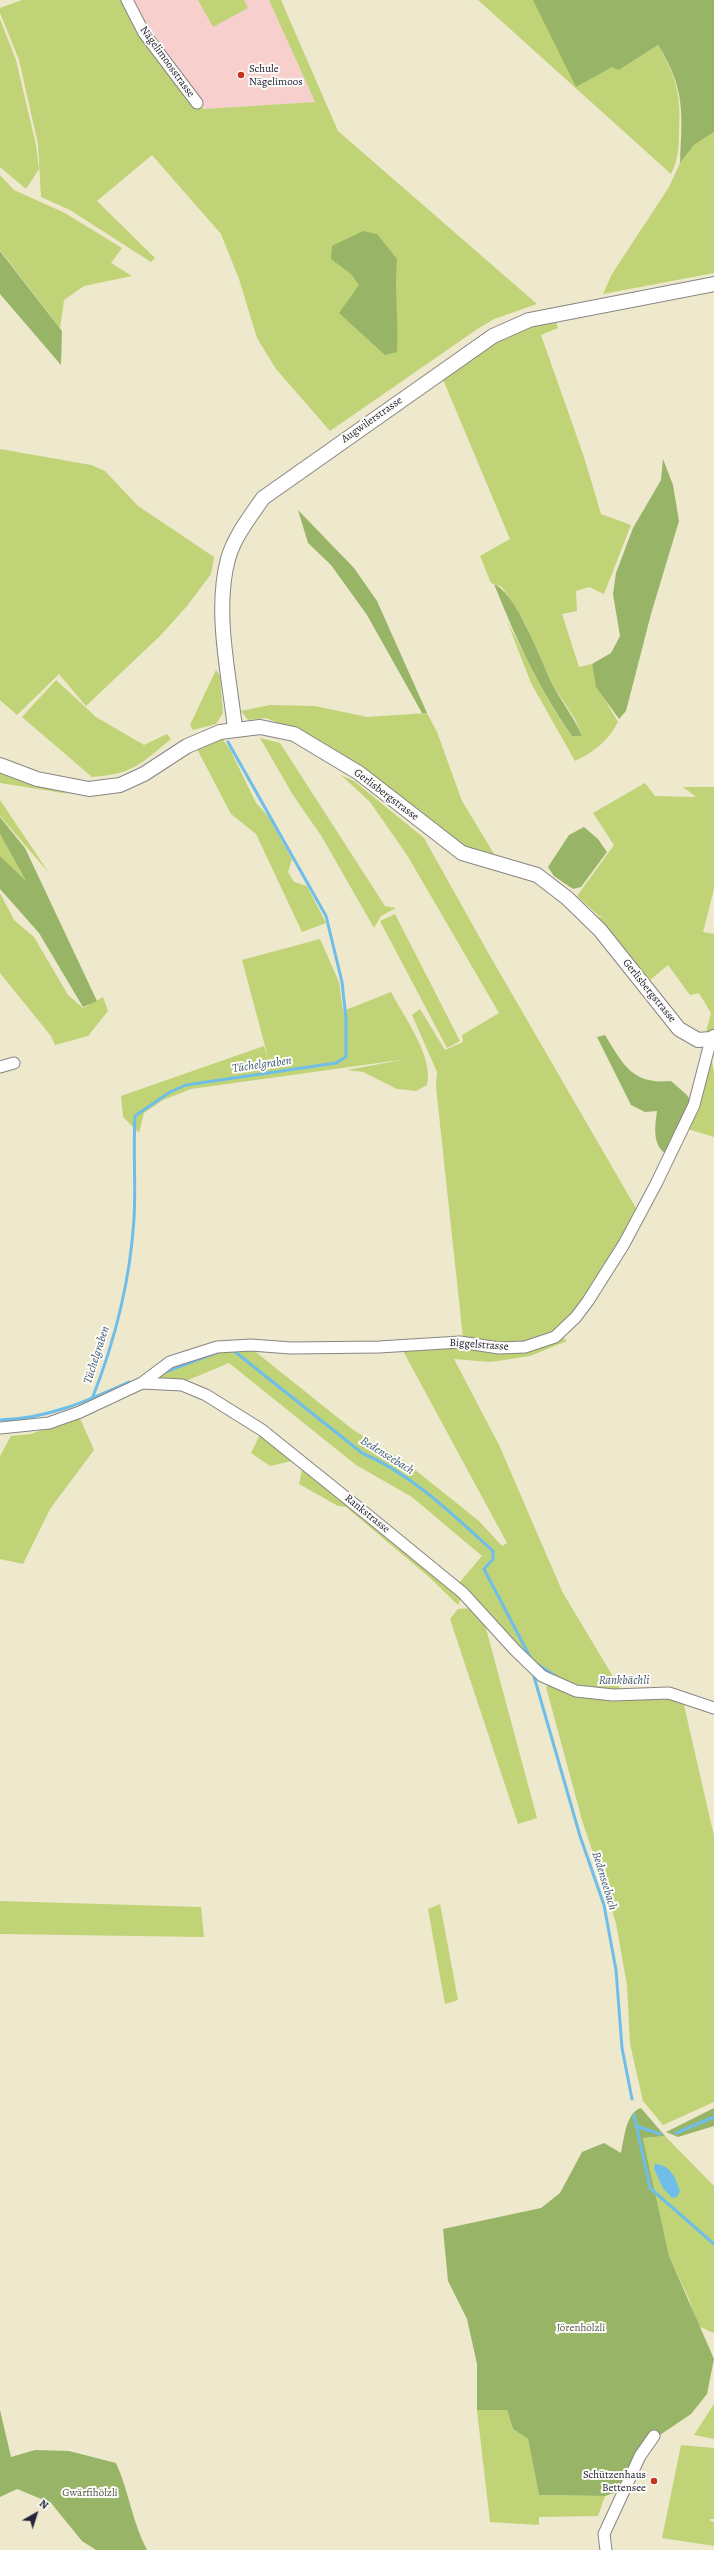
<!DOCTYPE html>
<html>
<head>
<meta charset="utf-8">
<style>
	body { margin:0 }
	#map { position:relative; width:714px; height:2550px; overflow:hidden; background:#eee8cd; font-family:Alegreya,serif }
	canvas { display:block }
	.north { position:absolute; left:16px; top:2494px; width:40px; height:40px; -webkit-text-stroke:3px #fdfcf7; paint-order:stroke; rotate:39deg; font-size:11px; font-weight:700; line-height:16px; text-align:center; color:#22223b }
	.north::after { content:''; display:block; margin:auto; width:14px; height:18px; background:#22223b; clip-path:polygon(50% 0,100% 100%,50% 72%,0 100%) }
</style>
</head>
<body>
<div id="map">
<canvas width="714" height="2550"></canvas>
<div class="north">N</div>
</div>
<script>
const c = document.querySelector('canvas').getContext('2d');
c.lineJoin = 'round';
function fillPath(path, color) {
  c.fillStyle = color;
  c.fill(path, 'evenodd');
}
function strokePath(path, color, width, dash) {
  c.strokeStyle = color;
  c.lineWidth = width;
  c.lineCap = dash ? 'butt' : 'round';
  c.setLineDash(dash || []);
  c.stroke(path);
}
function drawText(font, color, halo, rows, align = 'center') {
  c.font = font + ' Alegreya,serif';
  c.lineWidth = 4;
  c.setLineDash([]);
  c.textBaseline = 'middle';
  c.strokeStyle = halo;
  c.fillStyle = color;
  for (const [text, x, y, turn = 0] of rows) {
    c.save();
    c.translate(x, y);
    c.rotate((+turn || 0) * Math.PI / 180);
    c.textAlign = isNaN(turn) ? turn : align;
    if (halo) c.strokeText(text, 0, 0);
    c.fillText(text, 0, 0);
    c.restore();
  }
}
fillPath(new Path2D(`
	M130,0H269L315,102L205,109L157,49Z`), '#f7d0cd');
fillPath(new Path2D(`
	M22,0H123L142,33L204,109L315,102L269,0H281L338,131L537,304L494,319L476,330L330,431L276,369L257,338L239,279L221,234L152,155L97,201L155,258L151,262L70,210L41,197L38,144L19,60L0,13V8Z
	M198,0H244L248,8L213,27Z
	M478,0H533L619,70L658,45C677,79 681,94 679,133C679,148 678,160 671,174Z
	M0,19L16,60L36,145L39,169L26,189L0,167Z
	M714,132V273L603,294L612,274L669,187L680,163L694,145Z
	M0,175L14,190L65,213L122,248L111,263L132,276L84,286L64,300L60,328L0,250Z
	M555,319L558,328L541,335L584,457L601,514L631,525L604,594L589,587L576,591L577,611L562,614L579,667L592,664L596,685L618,722C607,742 595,751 575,761L531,683L507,621C528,661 545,700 571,735L582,736L575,719L554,687L525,623L502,587L491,583L480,556L510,539L442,377C477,352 512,330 555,319Z
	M0,449L91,465L105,471L138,506L214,557L211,574L187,606L161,635L86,706L59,674L17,715L0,700Z
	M216,670L220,676L223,713L216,724L193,730L190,725Z
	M56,680L96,717L144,745L167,734L171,739C140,764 134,774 92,777L22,717Z
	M270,705L315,706L367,717L427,713L437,732L462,801L496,857L463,849L296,730L266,718L248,720L241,711Z
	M220,736L230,749L256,803L268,816L292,859L288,872L294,882L307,886L326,923L302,932L256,834L231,814L196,747Z
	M260,738L280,743L385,906L396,908L381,916L374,928L322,837L293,795Z
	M0,769L69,794L0,783Z
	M341,775L354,781L424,838L490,956L637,1210L622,1240L573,1315L553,1332L523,1344H499L463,1338L436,1087L437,1072L412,1015L420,1009L445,1050L463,1042L462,1035L499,1013L407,855L370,802Z
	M645,783L655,796L696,797L683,787H714V889L703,932L714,934V1033L705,1036L711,1013L699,993L690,995L668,965L649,981L596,917H605L599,916L577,896L614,845L593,813Z
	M0,800L49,873L0,816Z
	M0,834L27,883L0,856Z
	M0,893L14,920L34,937L68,995L83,1008L103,997L108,1011L88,1036L55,1045L51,1036L0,973Z
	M395,914L460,1041L447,1048L380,921Z
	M320,939L339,982L343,1011L391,992C404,1017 434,1057 427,1085L416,1091L397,1089L363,1072L347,1070L407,1059L191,1089L163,1100L144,1113L139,1133L123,1117L121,1096L264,1046L269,1061L242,960Z
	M711,1058L714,1072V1137L688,1129Z
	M561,1336L567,1341L530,1356L491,1362L454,1359L499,1445L563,1593L621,1690C606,1688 590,1688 575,1684C534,1673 487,1614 459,1583L482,1556L412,1497L356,1465L229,1363L186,1381L155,1377C186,1355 215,1350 252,1349L352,1429L404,1461L479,1521L502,1546L507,1543L402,1349L459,1346L498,1351Z
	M79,1416L94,1450L50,1509L23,1564L0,1559V1456L11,1436L31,1434Z
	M261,1432L296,1460L270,1466L251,1453Z
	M303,1465L462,1596L458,1605L429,1577L346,1507L338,1506L299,1484Z
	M473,1608L484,1621L537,1818L518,1824L450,1619L458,1609Z
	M552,1683L669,1696L683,1701L714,1836V2102L663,2125L643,2101L630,2044L627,1985L616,1923L582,1820L546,1687Z
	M0,1901L201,1907L204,1937L0,1934Z
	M440,1904L458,2000L445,2004L428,1909Z
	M665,2136L714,2186V2333L698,2326L689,2299L669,2257L643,2138Z
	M714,2404V2439L694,2435Z
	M477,2410H507L513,2429L528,2439L539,2495L605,2496L598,2516L539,2517V2525L490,2522Z
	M681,2445L714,2448V2519H710V2521L714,2522V2546L662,2538Z`), '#c0d376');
fillPath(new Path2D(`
	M533,0H714V132L694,145L680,163C682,113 686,90 658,45L619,70L612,67L576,87Z
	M363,231L377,234L397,259C394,290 399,321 397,352L385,355L339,313L359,285L351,274L331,259L332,246Z
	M0,251L62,331L61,365L0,294Z
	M663,459L673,485L679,521L651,614L626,711L619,719L596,687L592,664L611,653L620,636L613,594L616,573L633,528L661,480Z
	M298,510L354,568L377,601L427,713H422L367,615L331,565L308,543Z
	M494,584C518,595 542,664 555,689C564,705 575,719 582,736H572C538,688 516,639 494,584Z
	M0,817L25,848L97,1001L83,1007L39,933L0,889V856L26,881L0,834Z
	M584,827L598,839L607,852L581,887L573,889L554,876L548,867L569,835Z
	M605,1035C623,1064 632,1085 671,1081L687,1095L691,1102L666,1154C652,1144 655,1127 657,1111L645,1112L631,1105L597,1037Z
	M641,2108L665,2136L643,2138L669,2256L714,2359L707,2394L691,2414L660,2435L640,2456L623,2490L605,2496L539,2495L528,2439L513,2429L507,2410H477V2364L467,2319L448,2281L443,2229L541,2208L560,2193L582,2152L604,2143L621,2153C624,2139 626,2112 641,2108Z
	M714,2108V2126L678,2137L666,2132Z
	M0,2410L11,2457L35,2450L69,2451L116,2463C129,2491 132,2522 147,2550H96L82,2541L51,2503L17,2489L0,2497Z`), '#98b567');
fillPath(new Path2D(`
	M655,2164C671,2165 675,2177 680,2191L677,2197L672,2198L663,2188L654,2169Z`), '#6ebee9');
strokePath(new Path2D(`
	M234,1351L362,1453C413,1475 452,1514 493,1551V1559L484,1569L530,1657
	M165,1372L218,1352
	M92,1399C115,1341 130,1282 134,1219C136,1185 133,1151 135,1116L170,1092L186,1085L336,1063L346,1057V1019L342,982L326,916L228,742
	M0,1420C47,1419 87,1401 129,1382
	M537,1664L557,1677
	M533,1673L580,1836L604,1905L616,1970L622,2048L632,2099
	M634,2115L650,2188L714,2244
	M636,2126L660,2134
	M676,2133L714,2117`), '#6ebee9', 3);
const minor = new Path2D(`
	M127,0L144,33L197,103
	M0,1067L14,1063
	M142,1383L170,1362L217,1347L251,1345L291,1348L379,1347L460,1342L499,1348L525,1347L555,1337L576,1317L588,1301L624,1244L656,1184L694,1105L711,1039
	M0,1428L49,1423L80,1412L142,1383L182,1385L206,1395L262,1430L369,1516L463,1593L515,1650L542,1676L576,1691L613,1695L669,1693L714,1708
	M606,2550L604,2534L640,2456L654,2436`);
const tertiary = new Path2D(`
	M235,728C229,675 214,611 228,559C234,537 250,517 263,498L493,336L529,320L714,284
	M0,765L37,779L89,789L120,785L144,774L187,746L220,732L260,727L294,734L359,773L462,853L537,875L567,898L600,930L679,1029L698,1040L711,1039L714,1037`);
strokePath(minor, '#888584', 13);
strokePath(tertiary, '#888584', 16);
strokePath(minor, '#fff', 11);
strokePath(tertiary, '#fff', 14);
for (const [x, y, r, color] of [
	[241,75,4,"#c8321e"],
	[654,2481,4,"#c8321e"]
]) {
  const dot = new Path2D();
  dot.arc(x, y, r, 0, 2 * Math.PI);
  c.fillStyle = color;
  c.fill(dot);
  strokePath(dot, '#fdfcf7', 1.5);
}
drawText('11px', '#22223b', '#fdfcf7', [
	["Nägelimoosstrasse",167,62,54],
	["Augwilerstrasse",372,420,-35],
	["Gerlisbergstrasse",386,795,37],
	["Gerlisbergstrasse",649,991,51],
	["Biggelstrasse",479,1345,4],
	["Rankstrasse",367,1514,39]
]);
drawText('11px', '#22223b', '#fdfcf7', [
	["Schule",249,69],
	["Nägelimoos",249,82],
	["Schützenhaus",646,2475,"right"],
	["Bettensee",646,2488,"right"]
], 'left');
drawText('11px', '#51574d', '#fdfcf7', [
	["Jörenhölzli",581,2328],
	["Gwärfihölzli",90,2493]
]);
drawText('italic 12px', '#3d5978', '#fdfcf7', [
	["Tüchelgraben",262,1065,-8],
	["Tüchelgraben",97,1355,-72],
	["Bedenseebach",387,1456,32],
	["Rankbächli",624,1681],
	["Bedenseebach",604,1881,73]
]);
</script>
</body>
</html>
